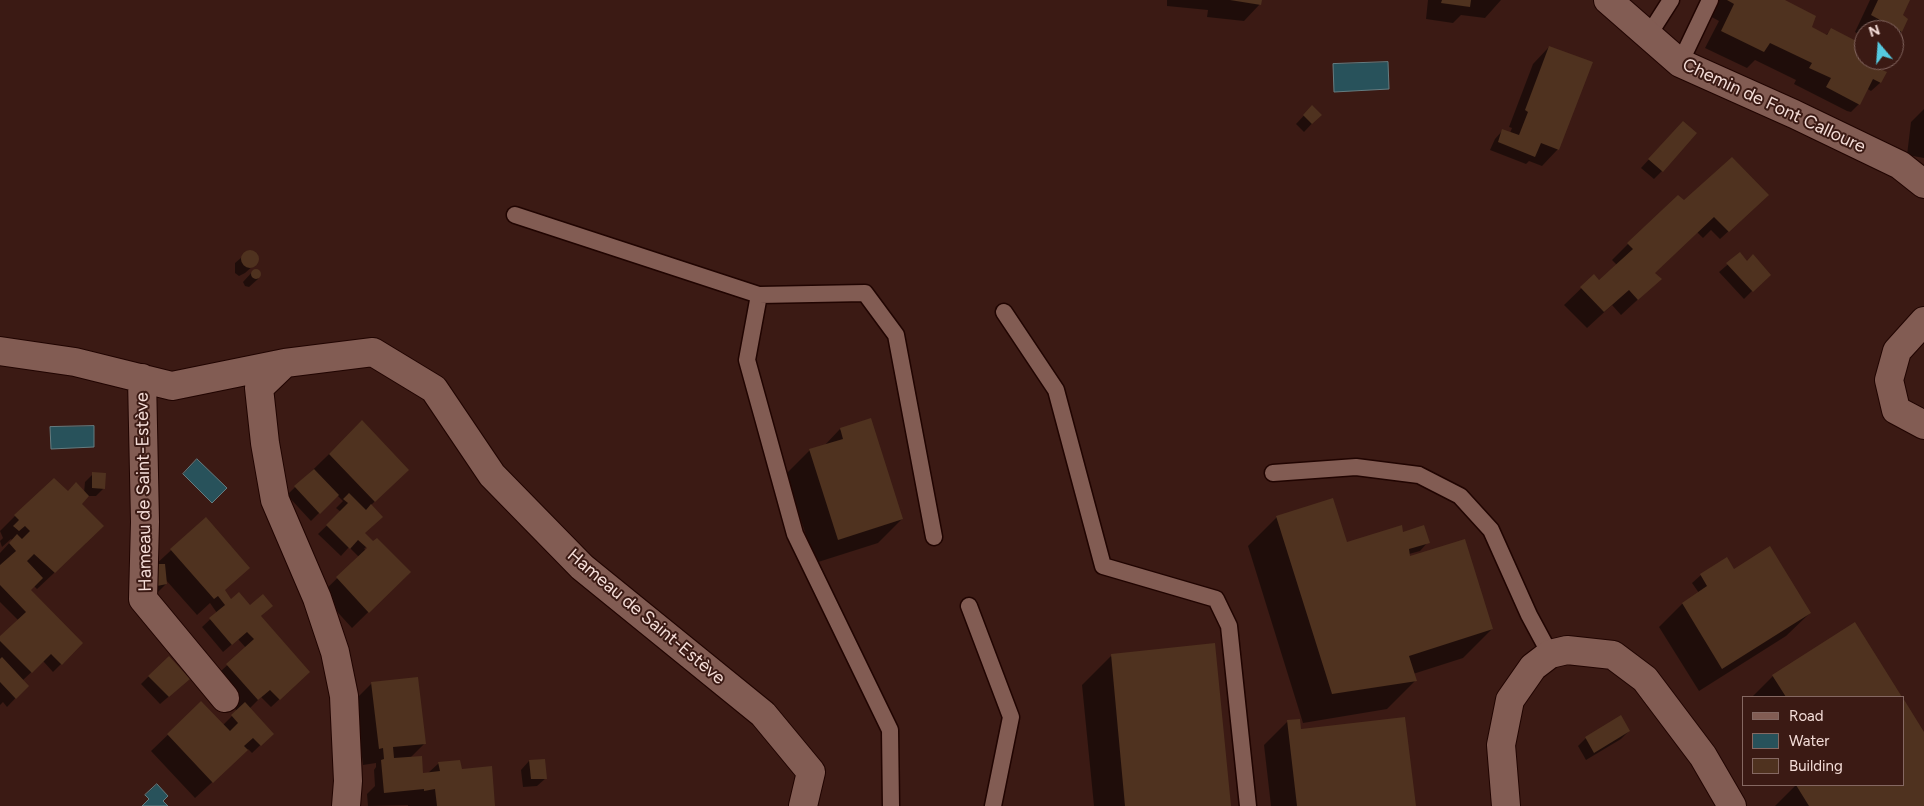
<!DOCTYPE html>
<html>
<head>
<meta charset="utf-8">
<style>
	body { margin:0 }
	#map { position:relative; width:1924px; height:806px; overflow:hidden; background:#3b1a14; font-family:Figtree,sans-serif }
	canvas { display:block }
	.legend { position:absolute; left:1742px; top:696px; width:162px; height:90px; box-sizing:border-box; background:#3b1a14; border:1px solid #856862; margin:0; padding:6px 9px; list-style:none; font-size:15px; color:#f4ddd8 }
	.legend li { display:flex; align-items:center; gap:10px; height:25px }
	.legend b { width:25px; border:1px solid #856862 }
	.north { position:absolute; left:1854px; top:20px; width:50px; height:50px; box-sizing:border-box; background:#3b1a14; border:1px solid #856862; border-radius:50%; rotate:342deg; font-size:14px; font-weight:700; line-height:20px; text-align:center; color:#f4ddd8 }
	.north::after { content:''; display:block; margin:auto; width:18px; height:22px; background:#55cae0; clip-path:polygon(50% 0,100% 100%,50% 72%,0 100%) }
</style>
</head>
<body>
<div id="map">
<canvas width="1924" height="806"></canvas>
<ul class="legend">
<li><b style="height:6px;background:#825c53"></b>Road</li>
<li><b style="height:14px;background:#28525b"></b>Water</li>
<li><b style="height:14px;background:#4f321f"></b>Building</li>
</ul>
<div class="north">N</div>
</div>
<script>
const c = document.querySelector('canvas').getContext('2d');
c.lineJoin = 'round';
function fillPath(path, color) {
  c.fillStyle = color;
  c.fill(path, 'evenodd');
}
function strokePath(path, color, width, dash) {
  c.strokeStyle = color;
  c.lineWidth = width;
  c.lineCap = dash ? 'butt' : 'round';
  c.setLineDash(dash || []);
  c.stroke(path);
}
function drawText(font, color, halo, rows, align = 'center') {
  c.font = font + ' Figtree,sans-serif';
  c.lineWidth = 4;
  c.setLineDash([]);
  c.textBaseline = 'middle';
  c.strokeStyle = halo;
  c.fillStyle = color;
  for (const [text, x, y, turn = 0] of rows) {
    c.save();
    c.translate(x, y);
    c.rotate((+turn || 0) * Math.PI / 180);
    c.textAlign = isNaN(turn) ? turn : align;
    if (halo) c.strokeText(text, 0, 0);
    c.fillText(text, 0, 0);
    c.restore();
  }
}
const water = new Path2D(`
	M1388,62L1389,89L1334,92L1333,64Z
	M94,426V447L51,449L50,427Z
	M197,459L227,488L212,503L183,474Z
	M157,784L168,796L163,801L168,806H142L149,799L145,795Z`);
fillPath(water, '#28525b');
strokePath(water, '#657c80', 1);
fillPath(new Path2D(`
	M1167,0H1261L1260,4L1244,21L1207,17L1208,10L1167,6Z
	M1428,0H1501L1485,18L1461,15L1453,23L1426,19Z
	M1713,0H1783L1810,27L1826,35L1831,30L1864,47V60H1880L1874,73L1885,72L1880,83L1871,91L1866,88L1859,104L1851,112L1847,111L1794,84L1796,80L1755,60L1747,68L1705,48L1719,21L1706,14Z
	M1870,0H1909L1901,16L1906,20L1901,32L1894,39V30H1864V37L1855,32Z
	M1549,47L1558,149L1542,166L1529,161L1526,164L1490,150L1495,139L1503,130L1510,133L1512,128L1509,127L1533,64Z
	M1312,107L1320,115L1304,132L1296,124Z
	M1924,109V158L1907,155L1911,122Z
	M1675,131L1662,171L1654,179L1641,168Z
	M1684,202L1759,203L1720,239L1711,230L1703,238L1697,232L1654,273L1660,279L1621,315L1612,305L1587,328L1564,305L1594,276L1598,281L1617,265L1612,260L1628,244Z
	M248,252H253L257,259L254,265L245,273L239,276L235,273V263Z
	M1740,254L1746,262L1769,274L1744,299L1719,272Z
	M254,270L259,273L258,279L249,287L245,286L243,282Z
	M362,422L391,486L371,505L364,534L372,541L364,549L409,572L352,628L321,594L359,557L349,547L341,556L318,534L341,512L336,508L343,501L337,495L311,521L287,495Z
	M840,429L902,519L878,543L815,563L786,474L810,450L824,446Z
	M93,474L104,488L96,496H88L80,504L86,543L37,589L34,586L30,590L82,643L53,672L43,661L22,681L27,686L7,707L3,702L0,705V638L18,620L0,602V553L12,540L11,539L2,547L0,541L3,538L0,531L15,516L67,493H84L85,482Z
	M1277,517L1346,543L1403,533L1428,542L1420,551L1409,554V557L1492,629L1463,658L1413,674L1416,680L1387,709L1303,723L1248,546Z
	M206,518L224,591L231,600L250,607L272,606L260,617L300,680L271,707L261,697L249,709L272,734L252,753L248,749L195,798L151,751L201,703L223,725L237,711L210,681L246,648L238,639L223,652L202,627L217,613L210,603L197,615L165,579L166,584L158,592L149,593L154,566Z
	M1733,569L1810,613L1786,636L1699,691L1659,627L1682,604L1699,593L1692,583L1701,575Z
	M1855,623L1901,697H1752L1773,676Z
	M1111,656L1229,806H1094L1082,685Z
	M149,676L180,687L160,704L141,684Z
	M372,683L425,743L410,758L422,774L428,773L439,763L461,771L494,806H408V805L368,806L367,794L375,786L374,770L376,767V763L363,765L355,700Z
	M1903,700L1924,735V806H1775L1796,785H1903Z
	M1288,721L1300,731L1414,806H1271L1264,745Z
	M1629,731L1621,739L1586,760L1578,746L1586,738Z
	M544,760L546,778L537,786L523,787L521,770L529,761Z`), '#0007');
fillPath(new Path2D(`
	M1230,0H1262L1261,5Z
	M1442,0H1471L1470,7L1441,3Z
	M1727,0H1785L1816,16L1812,27L1827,35L1831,28L1864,45V60H1882L1878,68L1887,72L1881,83L1873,79L1860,105L1826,87L1831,78L1809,68L1812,63L1770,43L1764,52L1721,31L1734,4Z
	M1878,0H1910L1903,15L1908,19L1902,32L1871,15Z
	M1549,46L1593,62L1559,150L1541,143L1535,157L1498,142L1502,129L1519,135L1528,112L1525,110Z
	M1312,105L1322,115L1312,124L1303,115Z
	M1683,121L1697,133L1663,172L1648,159Z
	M1732,157L1769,195L1729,232L1714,217L1655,273L1662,279L1638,300L1629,290L1604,312L1580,287L1594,274L1599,280L1633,249L1627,243L1662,210L1678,195L1684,200Z
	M241 259a9 9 0 1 1 18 0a9 9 0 1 1-18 0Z
	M1740,252L1747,261L1753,254L1771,275L1753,292L1726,263Z
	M251 274a5 5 0 1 1 10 0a5 5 0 1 1-10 0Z
	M871,418L903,519L838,540L809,449L843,439L840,428Z
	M362,420L409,470L375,502L329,454Z
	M314,469L339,495L320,514L294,486Z
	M92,472L106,473L105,489L92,488Z
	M54,478L68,491L76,482L89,496L82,504L104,526L55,573L34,554L27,561L43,578L31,590L83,643L62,665L51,654L32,673L0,641V636L26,612L0,585V565L16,551L9,543L17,534L22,539L30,531L25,526L19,531L13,526L19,520L14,515Z
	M349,493L366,510L371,504L383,517L365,533L373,541L377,538L411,572L369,613L336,577L367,548L358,540L350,549L326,525L348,503L343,499Z
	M1333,498L1347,542L1402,525L1403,532L1424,525L1430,543L1409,549L1410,556L1465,539L1493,629L1409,656L1417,681L1332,694L1276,516Z
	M206,517L250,568L225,590L231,599L239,592L250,605L263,594L273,606L261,616L310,672L280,700L270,690L258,700L226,664L254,639L247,632L232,645L209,618L225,605L218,596L214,599L170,549Z
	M1770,546L1811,613L1722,669L1682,603L1707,586L1700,574L1727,557L1734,569Z
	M155,564H165L167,584L157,586Z
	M1855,622L1902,697H1786L1772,675Z
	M1215,643L1231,806H1125L1111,654Z
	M169,656L190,679L169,697L148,676Z
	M2,657L29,686L16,699L0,682V659Z
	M418,677L426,744L393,747L394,758L422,756L423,773L440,771L438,762L460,760L462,769L492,766L495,806H437L435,789L424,791V789L384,793L381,760L384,759L383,748L379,749L371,682Z
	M1903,698L1924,732V806H1809L1796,785H1903Z
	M201,701L230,731L238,723L231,715L245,702L274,734L261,746L253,738L244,746L248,750L213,783L167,734Z
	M1621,715L1630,731L1594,753L1585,737Z
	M1405,717L1416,806H1297L1287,720L1300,719L1301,729Z
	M545,759L547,779H531L529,760Z`), '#4f321f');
const service = new Path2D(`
	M1648,36L1671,0
	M1680,63L1710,0
	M515,215L759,295L865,293L896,335L934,537
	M759,295L747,360L795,534L890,730L891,806
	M1004,312L1056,390L1103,566L1216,599L1229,626L1248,806
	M1273,473L1356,467L1419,475L1460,496L1491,530L1529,615L1550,654
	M969,606L1011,717L993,806`);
const minor = new Path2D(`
	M1608,0L1680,63L1794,114L1900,165L1924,184
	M1924,321L1897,351L1889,380L1896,410L1924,425
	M0,351L75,362L172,386L285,363
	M142,378L145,522L143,599L225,698
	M346,806L348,781L344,696L335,652L317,598L275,500L265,443L259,388L285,363L373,352L434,389L492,475L582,567L763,714L811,772L803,806
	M1506,806L1501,745L1510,700L1533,667L1550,654L1567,650L1613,655L1645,679L1703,756L1732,806`);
strokePath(service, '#200401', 19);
strokePath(minor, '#200401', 30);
strokePath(service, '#825c53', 16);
strokePath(minor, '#825c53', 28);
drawText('18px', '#f4ddd8', '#3b1a14', [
	["Chemin de Font Calloure",1774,106,25],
	["Hameau de Saint-Estève",144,492,-91],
	["Hameau de Saint-Estève",646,617,40]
]);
</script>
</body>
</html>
